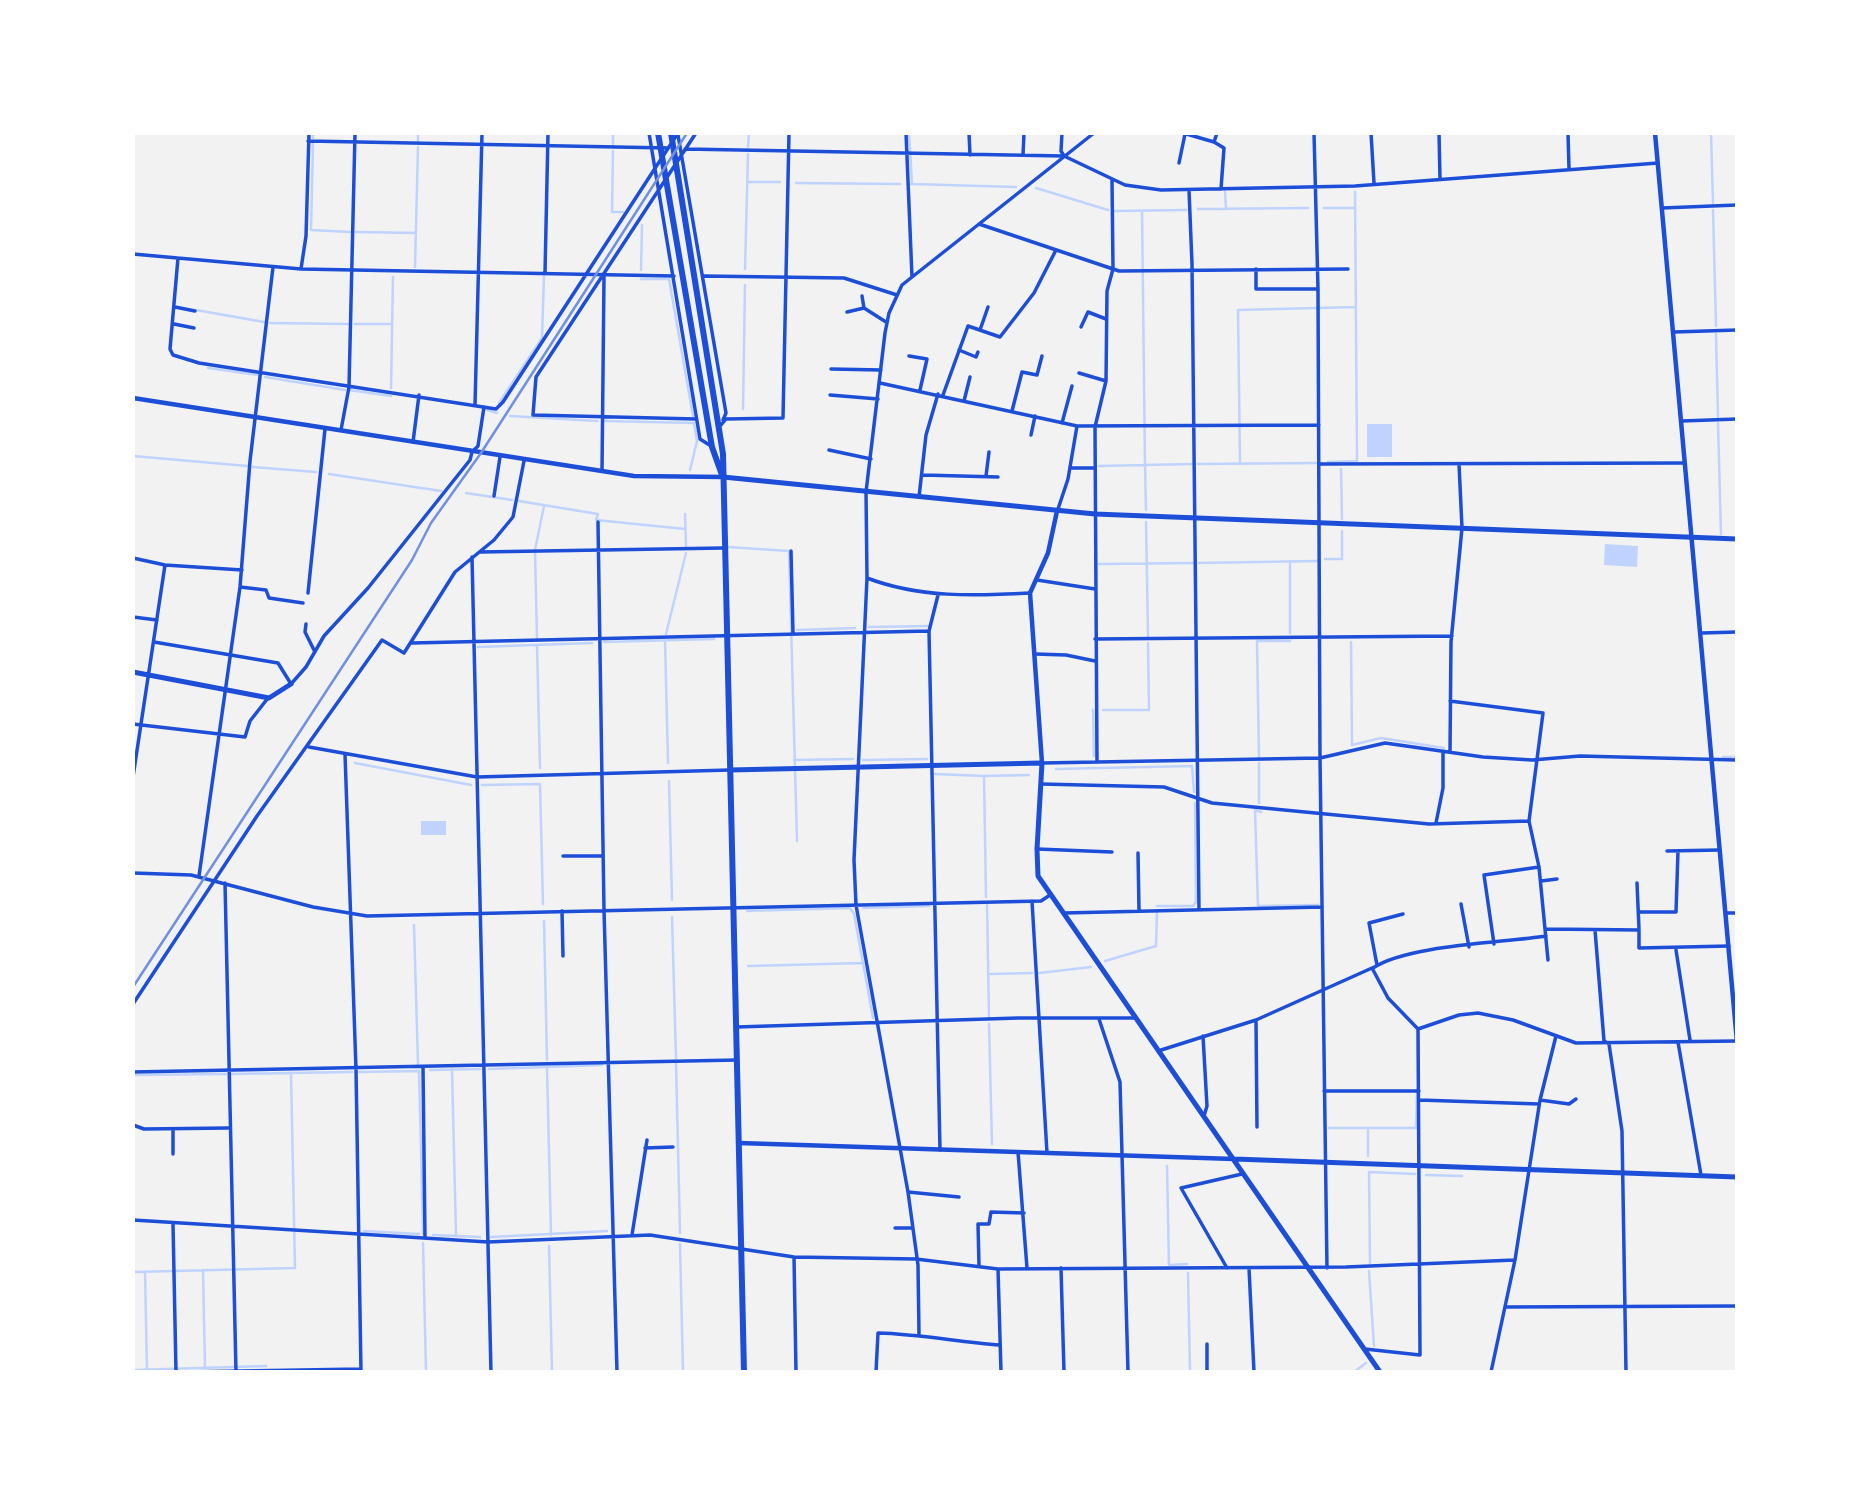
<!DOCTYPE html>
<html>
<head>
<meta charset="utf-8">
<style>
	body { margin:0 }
	#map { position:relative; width:1870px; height:1505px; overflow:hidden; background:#f2f2f2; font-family:Ubuntu,sans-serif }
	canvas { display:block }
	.frame { position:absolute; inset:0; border:135px solid #fff; pointer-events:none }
</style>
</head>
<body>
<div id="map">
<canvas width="1870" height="1505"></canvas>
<div class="frame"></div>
</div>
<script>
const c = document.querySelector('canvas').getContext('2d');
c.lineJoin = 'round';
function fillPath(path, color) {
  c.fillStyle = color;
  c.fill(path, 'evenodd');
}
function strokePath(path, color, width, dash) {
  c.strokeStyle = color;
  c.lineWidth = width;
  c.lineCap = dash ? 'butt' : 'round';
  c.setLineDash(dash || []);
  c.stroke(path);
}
fillPath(new Path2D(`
	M1367,424H1392V457H1367Z
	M1605,544L1638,546L1637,567L1604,565Z
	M421,821H446V835H421Z`), '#bfd3fe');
strokePath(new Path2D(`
	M909,133L912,184
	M942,133L958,134
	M1711,133L1713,203
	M313,138V133
	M418,142V133
	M313,144L311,230L350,232
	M613,144V133
	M748,147L749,133
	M613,151L612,212H623
	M748,182H780
	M796,183L900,184
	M911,184L1016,187
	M1036,188L1108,210
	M1225,191L1226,209
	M1324,208H1355
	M1198,209L1308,208
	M1713,210L1716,326
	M1115,211L1186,210
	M356,232L415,233
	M415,267L418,147
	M745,269L748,154
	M641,270L642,225
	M641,279H669L693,416
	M196,310L264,322
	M270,323L348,324
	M355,324H392
	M1716,334L1718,417
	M208,368L258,375
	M265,377L345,390
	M391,388L393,277
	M349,390L391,396
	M499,403L542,338L544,276
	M743,409L745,285
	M487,410L497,413
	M510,416L597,421
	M604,421L694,423L697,441L690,470
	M1718,423L1721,534
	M133,456L247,466
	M1328,462L1357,461L1355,192
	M1198,464L1318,463
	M1240,464L1238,310L1356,307
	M1099,466L1145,465L1142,211
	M253,467L316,472
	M1341,469L1342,519
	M329,474L441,491
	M466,493L512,500
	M519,501L598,514L596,520L685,529
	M1146,510L1145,465L1192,464
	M685,514L686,546
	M1146,522L1148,636
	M728,547L789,551L797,841
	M535,550L544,506
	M535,553L537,638
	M1325,559H1342V531
	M1290,561V633
	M1199,563L1318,561
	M1099,564L1194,563
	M869,627L929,626
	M797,630L855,628
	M666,634L686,553
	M665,641L668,763
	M604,642L714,639
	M1351,642L1352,745L1381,738L1444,748
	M537,645L540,768
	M478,647L592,643
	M1093,710L1094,756
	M1103,710H1149L1148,643
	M1259,757L1257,641H1290
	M1723,757H1737
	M794,760L853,759
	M863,760L927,759
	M355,763L471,785
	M1056,769L1192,766L1194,792
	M935,774L984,776
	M669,781L672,900
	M482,785L540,784L543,904
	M1259,803V763
	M1261,812L1255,810L1258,906L1318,905
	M986,897L984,776L1029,775
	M987,905L989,1017
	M1157,906H1193L1196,902L1195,803
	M863,908L929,906
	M747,911L850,908L854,914L873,1018
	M672,917L676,1058
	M544,921L547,1060
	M414,925L418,1064
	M1105,961L1156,946L1157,912
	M748,966L863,963
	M1039,973L1091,967
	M990,974L1032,973
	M989,1024L992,1144
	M676,1063L680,1233
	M547,1067L551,1235
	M452,1069L456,1236
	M489,1069L602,1065
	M430,1070L480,1069
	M359,1072L419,1071L423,1234
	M231,1074L352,1072
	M133,1075L226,1074
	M1329,1128H1416L1417,1093
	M1368,1128V1156
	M1167,1166L1169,1265L1187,1264
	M1426,1175L1462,1176
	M364,1231L419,1234
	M433,1235L480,1237
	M491,1237L607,1231
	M423,1243L426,1372
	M680,1244L683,1372
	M549,1246L552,1372
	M1370,1263L1369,1172L1415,1174
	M203,1270L205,1368
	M1369,1271L1374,1346
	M133,1272L295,1268L291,1073
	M145,1272L147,1370
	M1188,1273L1190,1372
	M133,1370L266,1366
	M1354,1372L1366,1363`), '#bfd3fe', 2.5);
strokePath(new Path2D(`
	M649,133L700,439L711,446
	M906,133L912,277
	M969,133L970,155
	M1062,133L1061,151L1064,156
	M1183,133L1214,142
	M1217,133L1214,142L1224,148L1221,189
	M1314,133L1318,289L1320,758L1327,1268
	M1371,133L1374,183
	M1439,133L1440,179
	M1568,133L1569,169
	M678,135L726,413L723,420
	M308,141L668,148
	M685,149L1064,156L1125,185L1161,190L1355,186L1658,163
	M1023,155L1024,133
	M1179,163L1185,134
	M1189,190L1192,264L1199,909
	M1662,208L1737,205
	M979,224L1119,271L1348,269
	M133,254L301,269L674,276
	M178,258L170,349L173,355L199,363L496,409L503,402L678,133
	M301,269L306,236L309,133
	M1256,269V289H1318
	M545,273L548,133
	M704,276L844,278L897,295
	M862,296L864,308
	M175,307L195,311
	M847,312L864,308L886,322
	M174,324L194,328
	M1081,327L1088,312L1106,319
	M980,330L988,307
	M1674,332L1737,330
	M959,350L976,357L978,352
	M909,356L927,359L920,390
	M831,369L881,370
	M1079,373L1106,381
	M880,383L1077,426L1319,425
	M830,395L878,399
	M943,395L968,326L1000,337L1034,293L1056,250
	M964,401L970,377
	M475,405L482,133
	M1012,411L1022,372L1037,375L1042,356
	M696,419L533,415L536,377L696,133
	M1682,421L1737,419
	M1062,423L1072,386
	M721,425L726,419L783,418L789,133
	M341,430L349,387L355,133
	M1031,435L1035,416
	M413,442L419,395
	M829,450L871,459
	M1319,464L1685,463
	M1070,468H1095
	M602,471L604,276
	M923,475L998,477
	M986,476L989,452
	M494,496L500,457
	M919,497L926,435L938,394
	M1058,509L1068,479L1077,426
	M598,522L604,910L617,1372
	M791,551L793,633
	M480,552L723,548
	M472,557L491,1372
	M133,558L165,565L242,570
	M867,578C919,598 975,596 1030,593
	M1037,580L1095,589
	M240,587L266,590L269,598L303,603
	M308,593L325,429
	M938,595L929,631L940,1150
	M133,617L157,620
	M306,624L305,632L315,652
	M1702,633L1737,632
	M1095,639L1452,636
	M154,642L278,663L291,684L306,667L324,636L368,588L470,460L472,452L478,446L484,407
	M412,643L928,631
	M1035,654L1066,655L1095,661
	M1450,701L1543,713L1529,821
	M133,724L245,737L250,721L268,698
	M309,747L477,777L730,770
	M1450,752L1451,642L1462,528L1459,464
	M345,754L356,1069L361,1372
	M1097,762L1095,427L1106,381L1107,291L1113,269L1112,179
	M1042,763L1320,758L1385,743L1483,757L1532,760L1580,756L1737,760
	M133,777L165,565
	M1041,784L1164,787L1212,803L1429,824L1529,821L1539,867L1548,960
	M1436,823L1443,788V751
	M1037,849L1112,852
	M1667,851L1720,850
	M1138,853L1139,910
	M563,856H603
	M133,873L191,875L313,907L367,916L1041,901L1050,895
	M199,876L240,587L250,461L273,267
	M1541,881L1557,879
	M225,883L236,1372
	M1637,883L1639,929
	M1032,901L1047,1153
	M1461,904L1469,947
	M562,911L563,956
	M1639,912H1676L1678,851
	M1064,913L1322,907
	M1726,913H1737
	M1546,929L1639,930V948L1729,946
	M1595,930L1604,1041L1609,1044L1622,1131L1626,1372
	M1494,944L1484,875L1539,867
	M1676,950L1690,1040
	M1377,965L1369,923L1403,914
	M1373,968C1407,945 1502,943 1546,936
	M133,1004L257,816L382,640L404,653L455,572L494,540L513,517L524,461
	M1099,1019L1120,1082L1128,1372
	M1256,1020L1257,1127
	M737,1027L1018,1018H1135
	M1418,1029L1459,1015L1478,1013L1513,1020L1576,1043L1737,1041
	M1203,1036L1207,1106L1204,1116
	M1678,1042L1701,1175
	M1158,1051L1256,1020L1372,968L1388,998L1418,1029L1420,1355L1365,1349
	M423,1067L425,1238
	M133,1072L737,1060
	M1324,1091H1419
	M1419,1100L1539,1104
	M1540,1100L1569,1104L1576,1099
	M133,1125L144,1129L228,1128
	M173,1129V1154
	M645,1148L673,1147
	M1018,1152L1027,1268
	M908,1192L959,1197
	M133,1220L488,1242L650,1235L794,1257L916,1259L998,1269L1346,1267L1515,1260
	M173,1224L176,1372
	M895,1228H913
	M632,1235L647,1140
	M794,1257L796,1372
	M979,1266L978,1224H989L991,1212L1024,1213
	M1061,1268L1064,1372
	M1227,1268L1181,1188L1242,1174
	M1249,1268L1254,1372
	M998,1269L1001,1372
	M1506,1307L1737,1306
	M919,1334L918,1265L908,1192L856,905L854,860L867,578L866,492L885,333L889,313L902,285L1094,133
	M1207,1344V1372
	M183,1372L360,1369
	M876,1372L878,1333C920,1334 958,1342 1000,1345
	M1491,1372L1515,1260L1540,1100L1556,1036`), '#1d4ed8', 3.5);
strokePath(new Path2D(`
	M1655,133L1737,1042
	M133,398L634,476L723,477
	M1042,763L1030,593L1048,553L1057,511
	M739,1143L1234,1159`), '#1d4ed8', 4.5);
strokePath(new Path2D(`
	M723,477L1095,514L1737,539
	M133,672L269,698L291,684
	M730,770L1042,763L1037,849L1038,876L1380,1372
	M1234,1159L1737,1177`), '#1d4ed8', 5);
strokePath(new Path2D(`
	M658,133L712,447L722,475
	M671,133L723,454L744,1372`), '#1d4ed8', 6);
strokePath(new Path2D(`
	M133,987L412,560L431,523L481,453L687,133`), '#7290e2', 2.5);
</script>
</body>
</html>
